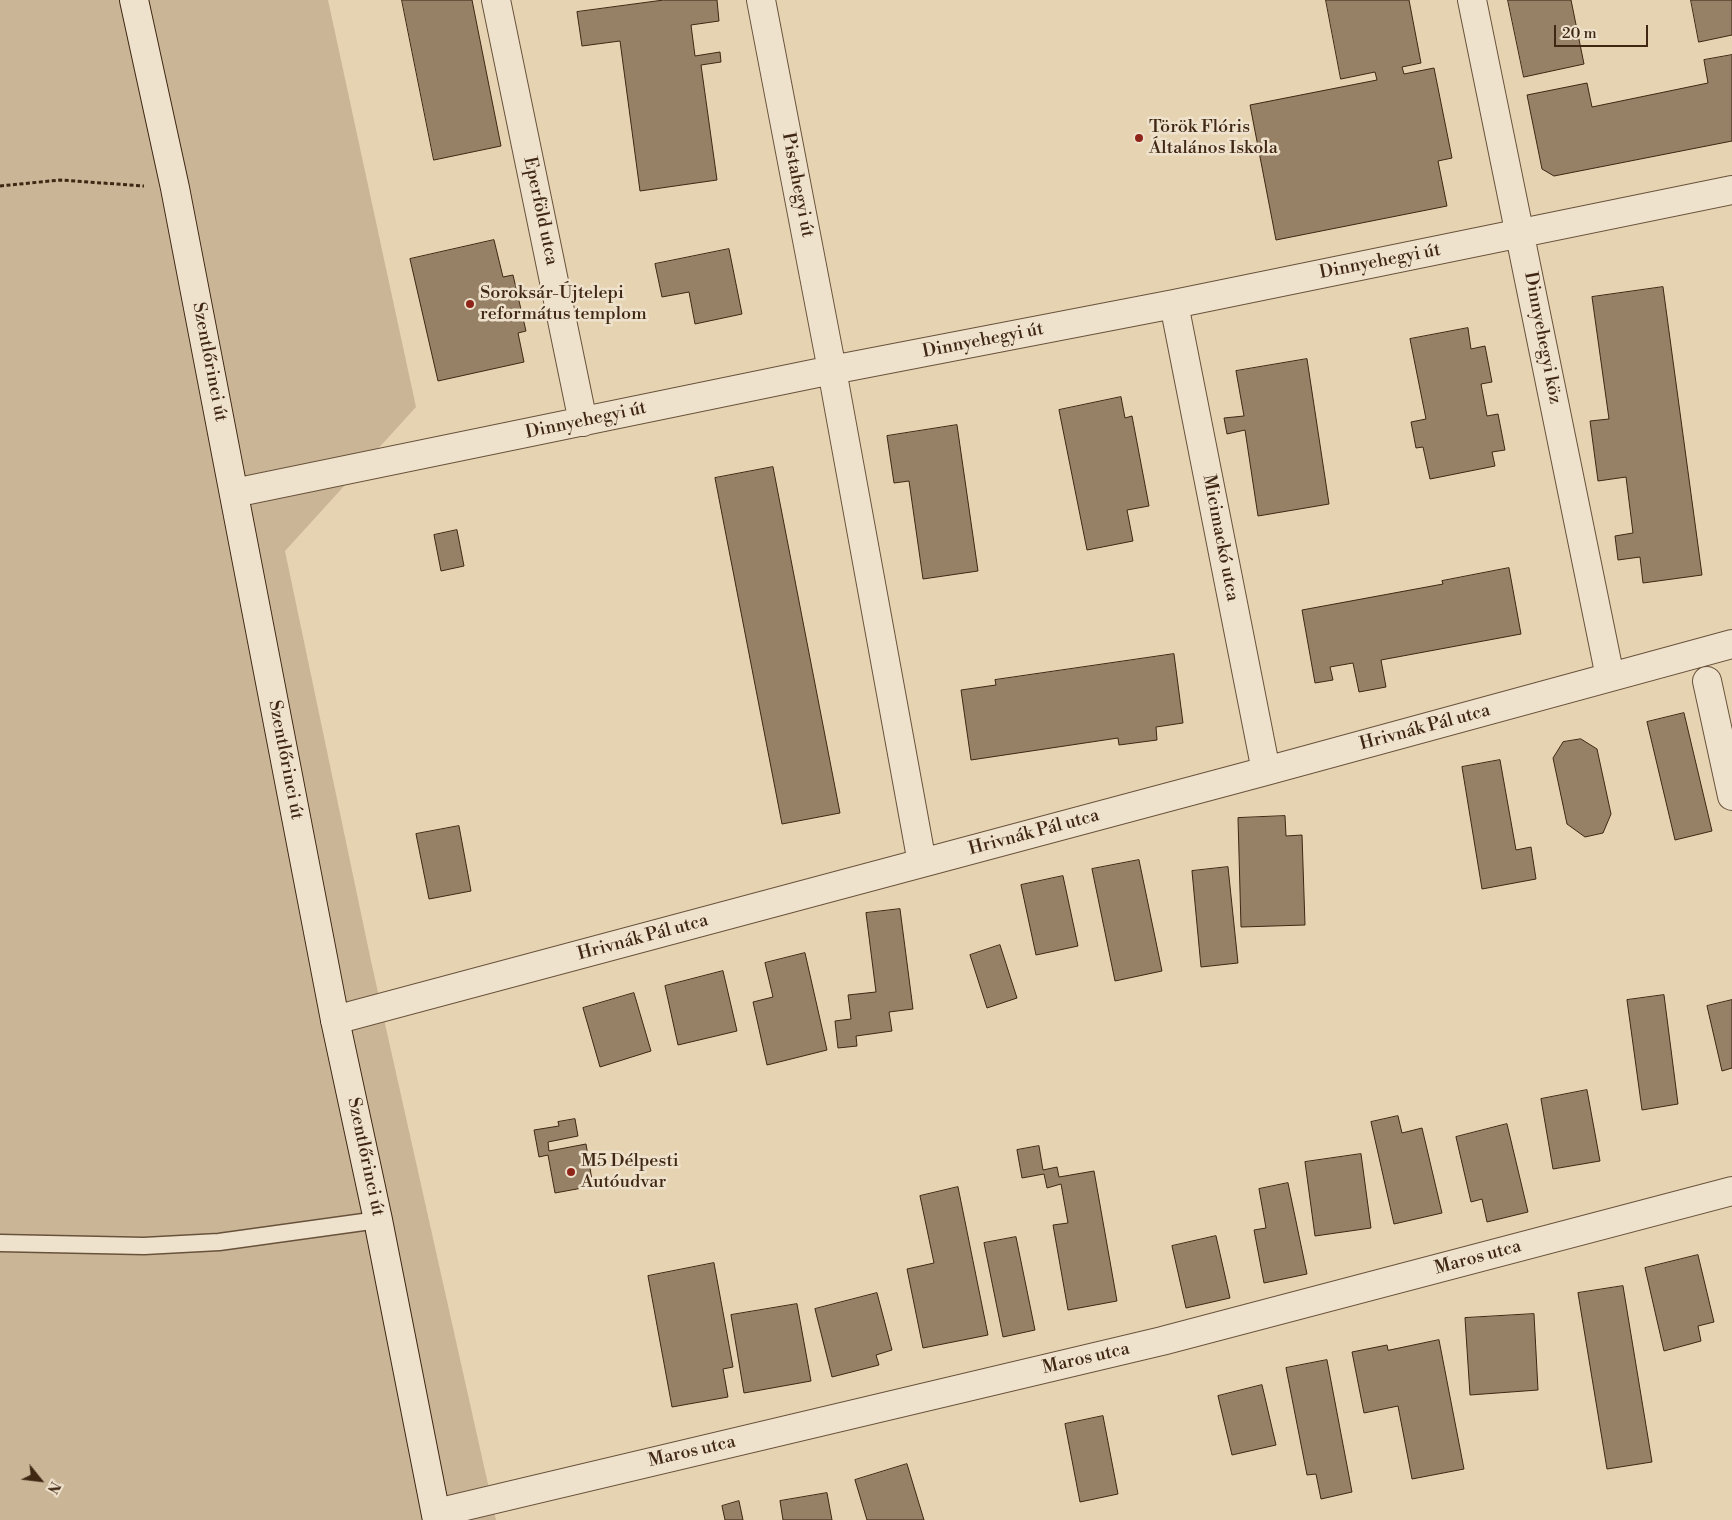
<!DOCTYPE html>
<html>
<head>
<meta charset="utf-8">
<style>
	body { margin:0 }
	#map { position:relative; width:1732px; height:1520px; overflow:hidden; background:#e6d3b2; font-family:"Libre Bodoni",serif }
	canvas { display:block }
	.north { position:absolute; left:15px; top:1455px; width:50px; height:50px; -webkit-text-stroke:4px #efe2cd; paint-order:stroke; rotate:119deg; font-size:14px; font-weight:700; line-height:20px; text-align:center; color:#3f2713 }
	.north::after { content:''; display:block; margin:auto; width:18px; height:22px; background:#3f2713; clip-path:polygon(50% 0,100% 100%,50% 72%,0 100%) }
	.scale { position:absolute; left:1554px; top:25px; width:94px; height:22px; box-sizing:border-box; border:2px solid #3f2713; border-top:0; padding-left:6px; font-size:15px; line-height:18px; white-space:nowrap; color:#3f2713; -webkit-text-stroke:4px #efe2cd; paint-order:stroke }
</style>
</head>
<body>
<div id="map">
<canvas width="1732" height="1520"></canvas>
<div class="north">N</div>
<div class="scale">20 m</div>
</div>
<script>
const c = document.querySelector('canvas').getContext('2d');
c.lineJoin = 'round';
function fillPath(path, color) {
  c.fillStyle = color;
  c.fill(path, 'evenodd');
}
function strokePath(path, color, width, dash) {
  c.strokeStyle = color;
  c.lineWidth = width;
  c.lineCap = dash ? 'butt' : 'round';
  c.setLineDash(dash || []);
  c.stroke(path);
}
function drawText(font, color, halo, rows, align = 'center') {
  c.font = font + ' "Libre Bodoni",serif';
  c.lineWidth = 5;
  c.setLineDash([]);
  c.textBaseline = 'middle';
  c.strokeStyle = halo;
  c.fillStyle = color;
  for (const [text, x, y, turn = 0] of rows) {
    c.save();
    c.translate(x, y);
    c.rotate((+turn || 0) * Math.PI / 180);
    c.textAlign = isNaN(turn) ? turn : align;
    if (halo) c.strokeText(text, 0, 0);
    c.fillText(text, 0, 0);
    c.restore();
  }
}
fillPath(new Path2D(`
	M0,0H328L416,407L285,551L371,961L496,1520H0Z`), '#cab697');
const building = new Path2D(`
	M402,0H472L501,146L434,160Z
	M664,0H717L719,21L691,25L695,56L720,52L721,62L701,65L717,180L640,191L620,41L582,46L577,12Z
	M1326,0H1409L1421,63L1402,67L1404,74L1434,68L1452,158L1438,161L1447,206L1276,240L1250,105L1377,80L1375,72L1341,79Z
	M1508,0H1571L1584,64L1524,77Z
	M1691,0H1732V35L1699,42Z
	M1732,55V141L1554,176L1542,169L1527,95L1587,83L1592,107L1708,83L1704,60Z
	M494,240L503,277L513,275L526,331L518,333L524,362L438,381L410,259Z
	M729,249L742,314L695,324L689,292L662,297L655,264Z
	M1663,287L1702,575L1643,583L1640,557L1618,560L1615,536L1633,533L1626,477L1598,481L1590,421L1609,419L1592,297Z
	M1468,328L1471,349L1485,346L1492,382L1481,384L1487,416L1498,414L1505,450L1492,452L1495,466L1430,479L1423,447L1416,448L1411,422L1426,419L1410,339Z
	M1307,359L1329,504L1258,516L1245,430L1227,434L1224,418L1244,416L1236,371Z
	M1121,397L1125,418L1132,416L1149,506L1127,510L1133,541L1087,550L1059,410Z
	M957,425L978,571L923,579L909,481L894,483L887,436Z
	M773,467L840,813L782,824L715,478Z
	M457,530L464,566L441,571L434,535Z
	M1509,568L1521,634L1381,660L1386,687L1359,692L1353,663L1330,667L1333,680L1315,683L1302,610L1443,584L1442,581Z
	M1174,654L1183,723L1156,727L1157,740L1119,745L1118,738L971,760L961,690L996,685L995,680Z
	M1684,713L1712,831L1675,840L1647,722Z
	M1581,739L1597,749L1611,814L1603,833L1585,837L1567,824L1553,758L1563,742Z
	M1500,760L1516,850L1531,847L1536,879L1482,889L1462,767Z
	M1285,816L1286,836L1302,835L1305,925L1241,927L1238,818Z
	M459,826L471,891L429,899L416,834Z
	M1139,860L1162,971L1115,981L1092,869Z
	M1228,867L1238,963L1201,967L1192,871Z
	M1063,876L1078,946L1036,955L1021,885Z
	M900,909L913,1009L889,1012L892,1031L856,1036L857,1046L838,1048L835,1021L851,1019L848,995L876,992L866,913Z
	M1000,945L1017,998L987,1008L970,955Z
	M805,953L827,1050L767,1065L753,1002L773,997L765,963Z
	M723,971L737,1031L678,1045L665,986Z
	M634,993L651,1051L600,1067L583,1008Z
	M1664,995L1678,1104L1642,1110L1627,1000Z
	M1732,1000V1068L1722,1071L1707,1006Z
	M1587,1090L1600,1161L1553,1169L1541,1099Z
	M1398,1116L1402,1133L1422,1128L1442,1213L1394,1224L1371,1122Z
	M575,1119L578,1136L548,1142L549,1151L586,1144L593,1186L555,1193L548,1155L539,1157L534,1130L559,1126L558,1122Z
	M1507,1124L1528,1212L1487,1222L1482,1199L1471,1202L1456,1137Z
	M1039,1146L1043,1170L1057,1167L1059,1177L1094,1171L1117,1301L1068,1310L1053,1225L1068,1223L1061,1184L1047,1188L1044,1174L1022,1178L1017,1150Z
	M1361,1154L1371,1228L1315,1236L1305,1162Z
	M1288,1183L1307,1274L1264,1283L1254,1230L1266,1228L1259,1189Z
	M958,1187L988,1335L923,1348L907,1269L934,1263L920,1196Z
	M1216,1236L1230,1298L1186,1308L1172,1246Z
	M1016,1237L1035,1330L1003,1337L984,1243Z
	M1698,1255L1714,1322L1698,1326L1701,1341L1664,1351L1645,1268Z
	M714,1263L733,1367L723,1369L728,1397L672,1407L648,1276Z
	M1623,1286L1652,1462L1607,1469L1578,1293Z
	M877,1293L892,1350L876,1355L879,1365L832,1377L815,1309Z
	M797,1304L811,1381L744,1393L731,1315Z
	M1534,1314L1538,1390L1470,1395L1465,1318Z
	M1439,1340L1464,1469L1412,1479L1398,1406L1364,1413L1352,1352L1387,1345L1388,1350Z
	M1327,1360L1352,1492L1321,1499L1316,1474L1307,1475L1286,1368Z
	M1262,1385L1276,1445L1232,1455L1218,1396Z
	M1103,1416L1118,1494L1080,1502L1065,1424Z
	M907,1464L924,1520H867L855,1480Z
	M827,1493L832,1520H783L780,1501Z
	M739,1501L743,1520H725L722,1506Z`);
fillPath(building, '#968066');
strokePath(building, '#3f2713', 1);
const service = new Path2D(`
	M0,1243L144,1246L219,1242L378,1220`);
const minor = new Path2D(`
	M496,0L583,422
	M761,0L832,370L922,863
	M1472,0L1610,677
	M1174,304L1266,771
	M234,493L832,370L1174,304L1732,190
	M1707,681L1732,796
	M335,1020L1266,771L1732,644
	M436,1513L1162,1341L1732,1191`);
const secondary = new Path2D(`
	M134,0L175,188L335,1020L378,1220L437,1520`);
strokePath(service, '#69523b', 19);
strokePath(minor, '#69523b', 30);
strokePath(secondary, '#3f2713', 30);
strokePath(new Path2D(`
	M0,186L60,180L144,186`), '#3f2713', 3, [4, 2.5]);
strokePath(service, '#efe2cd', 16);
strokePath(minor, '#efe2cd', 28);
strokePath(secondary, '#efe2cd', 28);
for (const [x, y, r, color] of [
	[1139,138,5,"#8f2418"],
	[470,304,5,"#8f2418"],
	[571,1172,5,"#8f2418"]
]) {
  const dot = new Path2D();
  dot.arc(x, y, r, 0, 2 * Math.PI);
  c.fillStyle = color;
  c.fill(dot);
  strokePath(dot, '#efe2cd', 2);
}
drawText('18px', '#3f2713', '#efe2cd', [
	["Török Flóris",1149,128],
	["Általános Iskola",1149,149],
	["Soroksár-Újtelepi",480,294],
	["református templom",480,315],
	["M5 Délpesti",581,1162],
	["Autóudvar",581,1183]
], 'left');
drawText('18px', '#3f2713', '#efe2cd', [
	["Pistahegyi út",797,185,79],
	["Eperföld utca",540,211,78],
	["Dinnyehegyi út",1380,262,-11],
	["Dinnyehegyi köz",1542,338,79],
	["Dinnyehegyi út",983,341,-11],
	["Szentlőrinci út",209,362,79],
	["Dinnyehegyi út",586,421,-12],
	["Micimackó utca",1220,538,79],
	["Hrivnák Pál utca",1425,728,-15],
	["Szentlőrinci út",285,760,79],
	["Hrivnák Pál utca",1034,833,-15],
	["Hrivnák Pál utca",643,938,-15],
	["Szentlőrinci út",365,1157,78],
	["Maros utca",1478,1258,-15],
	["Maros utca",1086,1359,-13],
	["Maros utca",692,1452,-13]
]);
</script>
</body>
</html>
